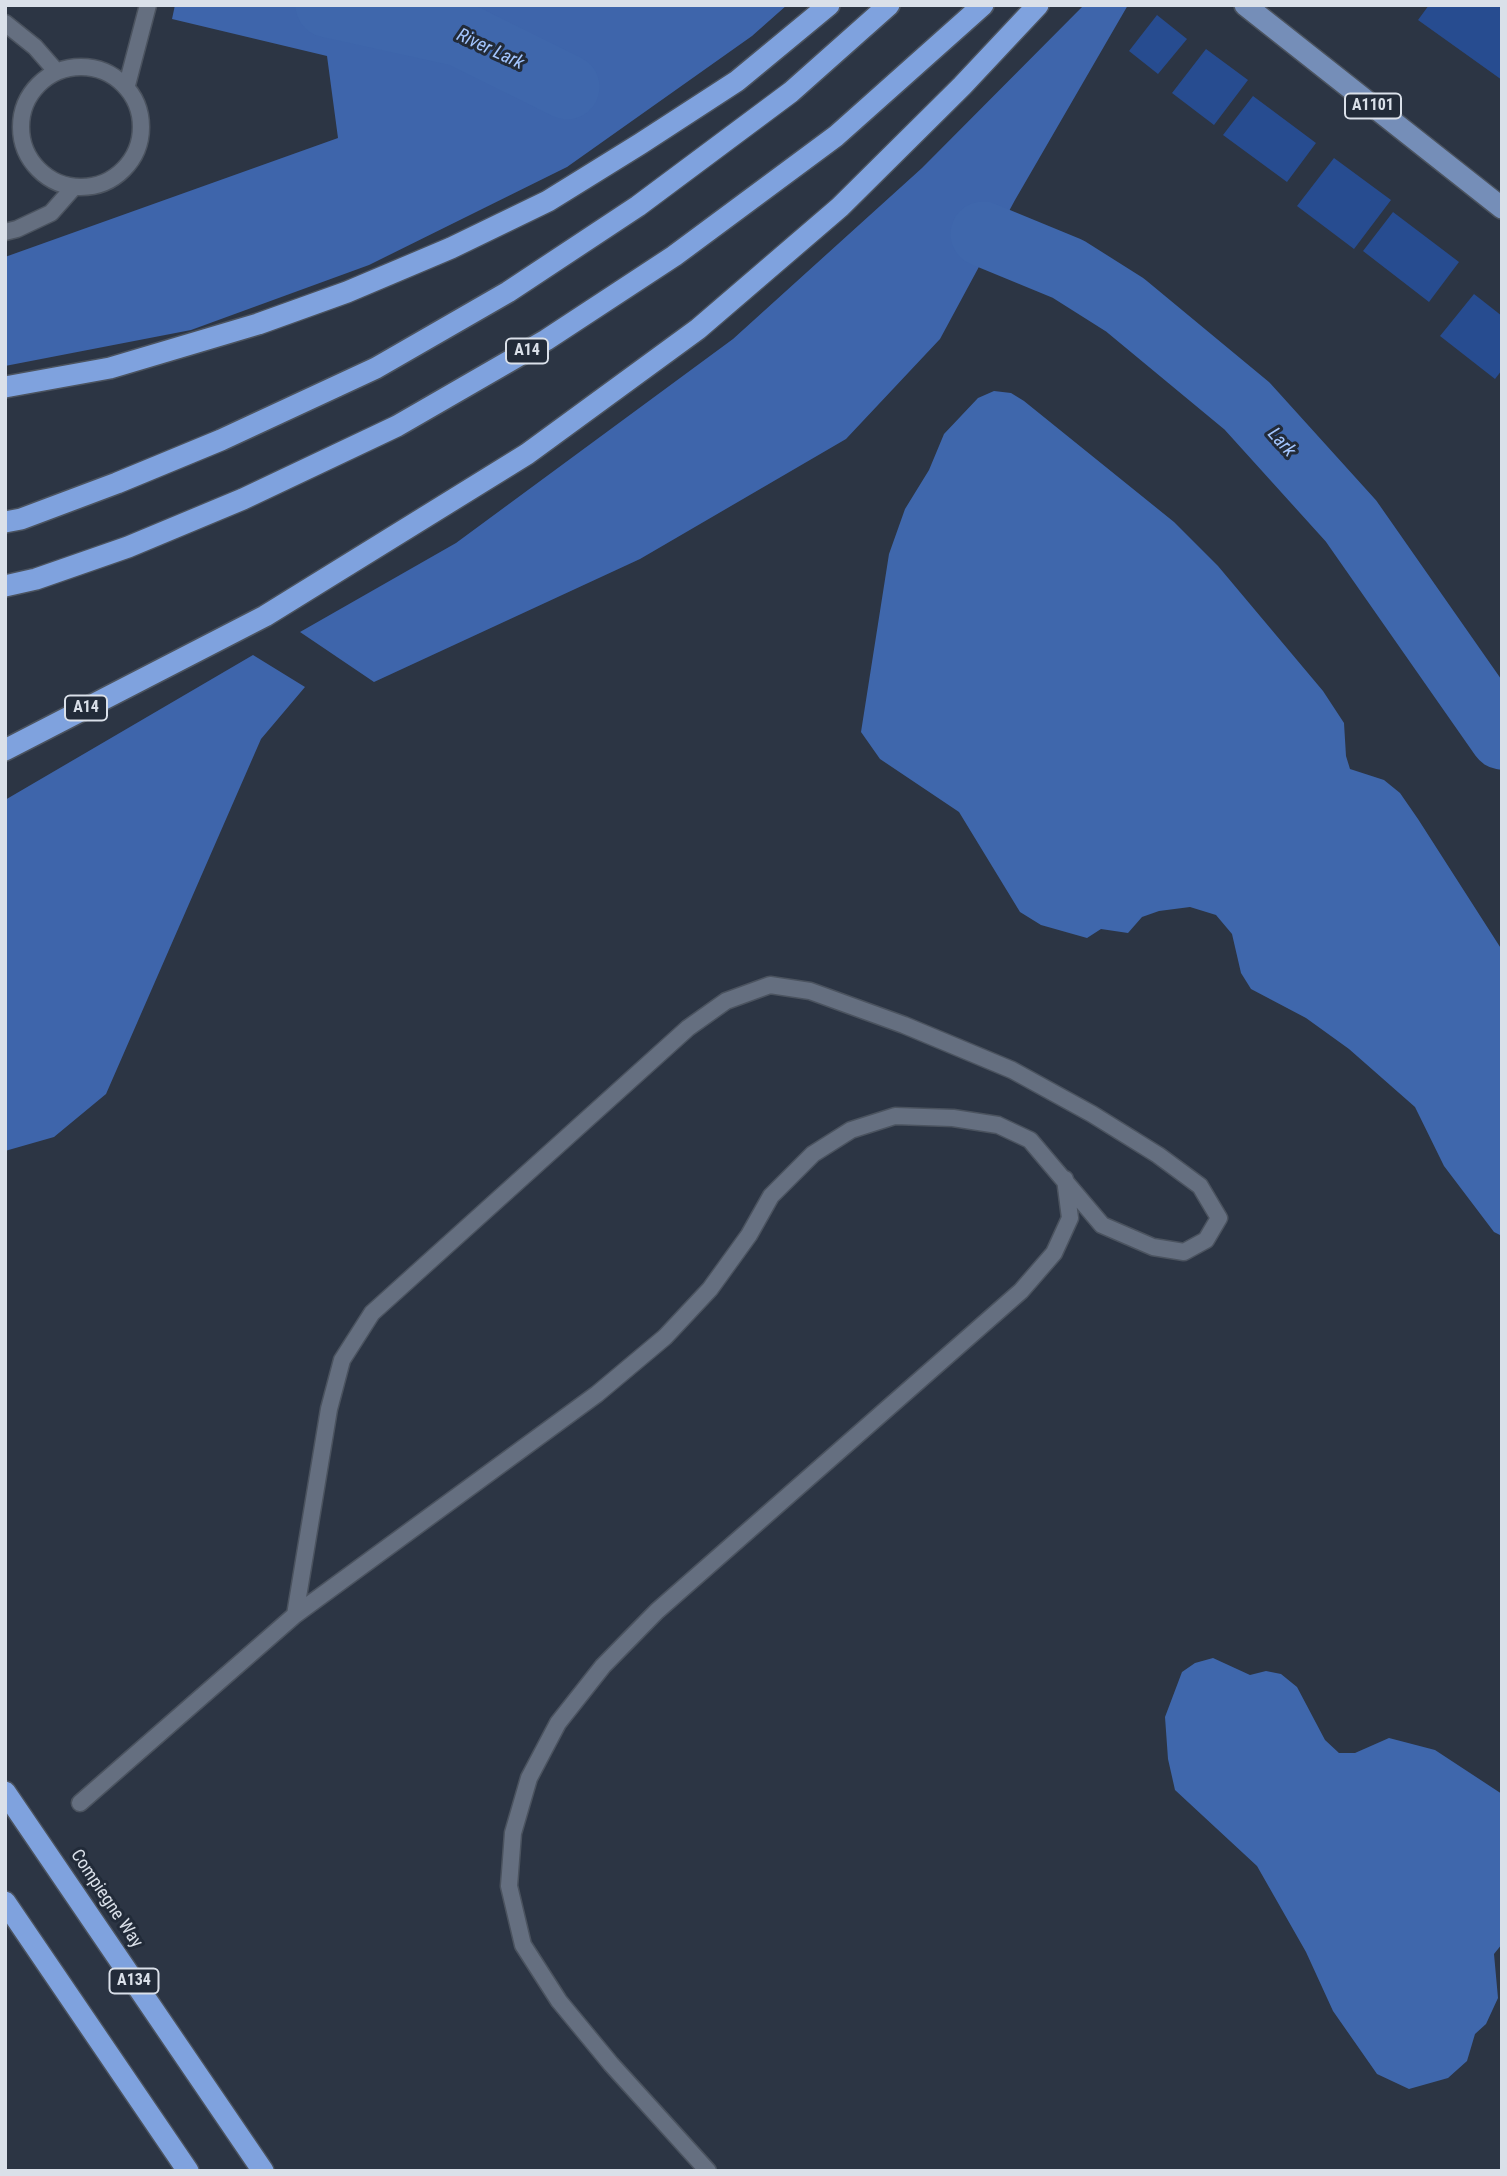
<!DOCTYPE html>
<html>
<head>
<meta charset="utf-8">
<style>
	body { margin:0 }
	#map { position:relative; width:1507px; height:2176px; overflow:hidden; background:#2c3544; font-family:"Roboto Condensed",sans-serif }
	canvas { display:block }
	.frame { position:absolute; inset:0; border:7px solid #dae0e9; pointer-events:none }
</style>
</head>
<body>
<div id="map">
<canvas width="1507" height="2176"></canvas>
<div class="frame"></div>
</div>
<script>
const c = document.querySelector('canvas').getContext('2d');
c.lineJoin = 'round';
function fillPath(path, color) {
  c.fillStyle = color;
  c.fill(path, 'evenodd');
}
function strokePath(path, color, width, dash) {
  c.strokeStyle = color;
  c.lineWidth = width;
  c.lineCap = dash ? 'butt' : 'round';
  c.setLineDash(dash || []);
  c.stroke(path);
}
function drawText(font, color, halo, rows, align = 'center') {
  c.font = font + ' "Roboto Condensed",sans-serif';
  c.lineWidth = 6;
  c.setLineDash([]);
  c.textBaseline = 'middle';
  c.strokeStyle = halo;
  c.fillStyle = color;
  for (const [text, x, y, turn = 0] of rows) {
    c.save();
    c.translate(x, y);
    c.rotate((+turn || 0) * Math.PI / 180);
    c.textAlign = isNaN(turn) ? turn : align;
    if (halo) c.strokeText(text, 0, 0);
    c.fillText(text, 0, 0);
    c.restore();
  }
}
fillPath(new Path2D(`
	M175,5H787L752,36L567,167L369,265L191,330L5,366V257L338,138L327,56L172,19Z
	M1084,5H1128L1015,200L940,339L846,439L640,559L374,682L300,632L456,543L733,339L922,168Z
	M253,655L305,687L261,739L106,1094L54,1137L5,1151V800Z`), '#3e65ab');
fillPath(new Path2D(`
	M994,391L1011,393L1024,401L1174,522L1218,566L1323,691L1344,723L1346,756L1350,769L1384,780L1400,793L1418,819L1502,950V1236L1494,1232L1444,1166L1415,1107L1349,1049L1306,1018L1251,989L1241,973L1232,934L1216,915L1190,907L1159,911L1142,917L1128,933L1101,929L1087,938L1041,925L1020,912L959,812L880,759L861,732L889,554L905,509L929,470L944,434L978,398Z
	M1213,1658L1250,1675L1266,1671L1281,1674L1297,1687L1325,1740L1339,1753H1355L1389,1738L1435,1750L1502,1794V1944L1494,1954L1498,1998L1486,2024L1475,2034L1467,2061L1448,2078L1409,2089L1377,2074L1333,2011L1306,1952L1257,1866L1175,1790L1168,1759L1165,1717L1182,1672L1195,1663Z`), '#3f67ac');
strokePath(new Path2D(`
	M328,5L460,34L567,87
	M983,234L1068,269L1125,305L1247,406L1351,521L1502,737`), '#3f67ac', 65);
fillPath(new Path2D(`
	M1429,5H1502V80L1418,20Z
	M1157,15L1187,39L1158,74L1129,51Z
	M1206,49L1248,80L1214,125L1172,93Z
	M1253,96L1316,143L1287,182L1223,135Z
	M1334,158L1391,200L1354,249L1297,206Z
	M1393,212L1459,262L1429,302L1363,251Z
	M1474,294L1502,316V370L1495,379L1440,336Z`), '#274c90');
const lane = new Path2D(`
	M5,23L35,47L56,71
	M21 127a60 60 0 1 1 120 0a60 60 0 1 1-120 0Z
	M127,85L148,5
	M5,232L17,229L51,213L74,187
	M80,1803L295,1615L597,1394L665,1337L710,1289L749,1235L771,1196L813,1154L851,1130L895,1116L953,1118L998,1125L1030,1140L1102,1225L1153,1247L1184,1252L1206,1240L1219,1218L1200,1186L1158,1155L1092,1114L1012,1070L904,1025L810,991L770,985L726,1001L688,1028L372,1313L342,1360L329,1409L295,1615
	M708,2171L611,2064L559,2001L523,1945L509,1886L513,1833L529,1778L558,1723L603,1666L657,1611L1021,1291L1054,1253L1070,1218L1065,1179`);
const primary = new Path2D(`
	M1245,5L1502,208`);
const highway = new Path2D(`
	M5,387L110,368L258,324L347,292L451,248L548,201L640,144L737,81L829,5
	M5,522L21,519L117,483L221,440L376,368L508,292L638,206L791,92L889,5
	M5,586L36,579L128,547L243,499L397,426L546,340L674,256L836,136L983,5
	M5,750L265,616L527,454L698,329L840,207L962,86L1038,5
	M5,1792L263,2171
	M5,1902L188,2171`);
strokePath(lane, '#4b535f', 19);
strokePath(primary, '#4b535f', 24);
strokePath(highway, '#4b535f', 24);
strokePath(lane, '#656f80', 16);
strokePath(primary, '#758eb8', 21);
strokePath(highway, '#7fa2de', 21);
for (const [x, y, w] of [
	[1373,106,56],
	[527,351,42],
	[86,708,42],
	[134,1981,49]
]) {
  const box = new Path2D();
  box.roundRect(x - w / 2, y - 12.5, w, 25, 5);
  c.fillStyle = '#222b39';
  c.fill(box);
  strokePath(box, '#dae0e9', 2);
}
drawText('bold 16px', '#dae0e9', null, [
	["A1101",1373,106],
	["A14",527,351],
	["A14",86,708],
	["A134",134,1981]
]);
drawText('18px', '#dae0e9', '#222b39', [
	["Compiegne Way",106,1899,56]
]);
drawText('italic 19px', '#a3c5fe', '#222b39', [
	["River Lark",490,50,25],
	["Lark",1281,443,48]
]);
</script>
</body>
</html>
